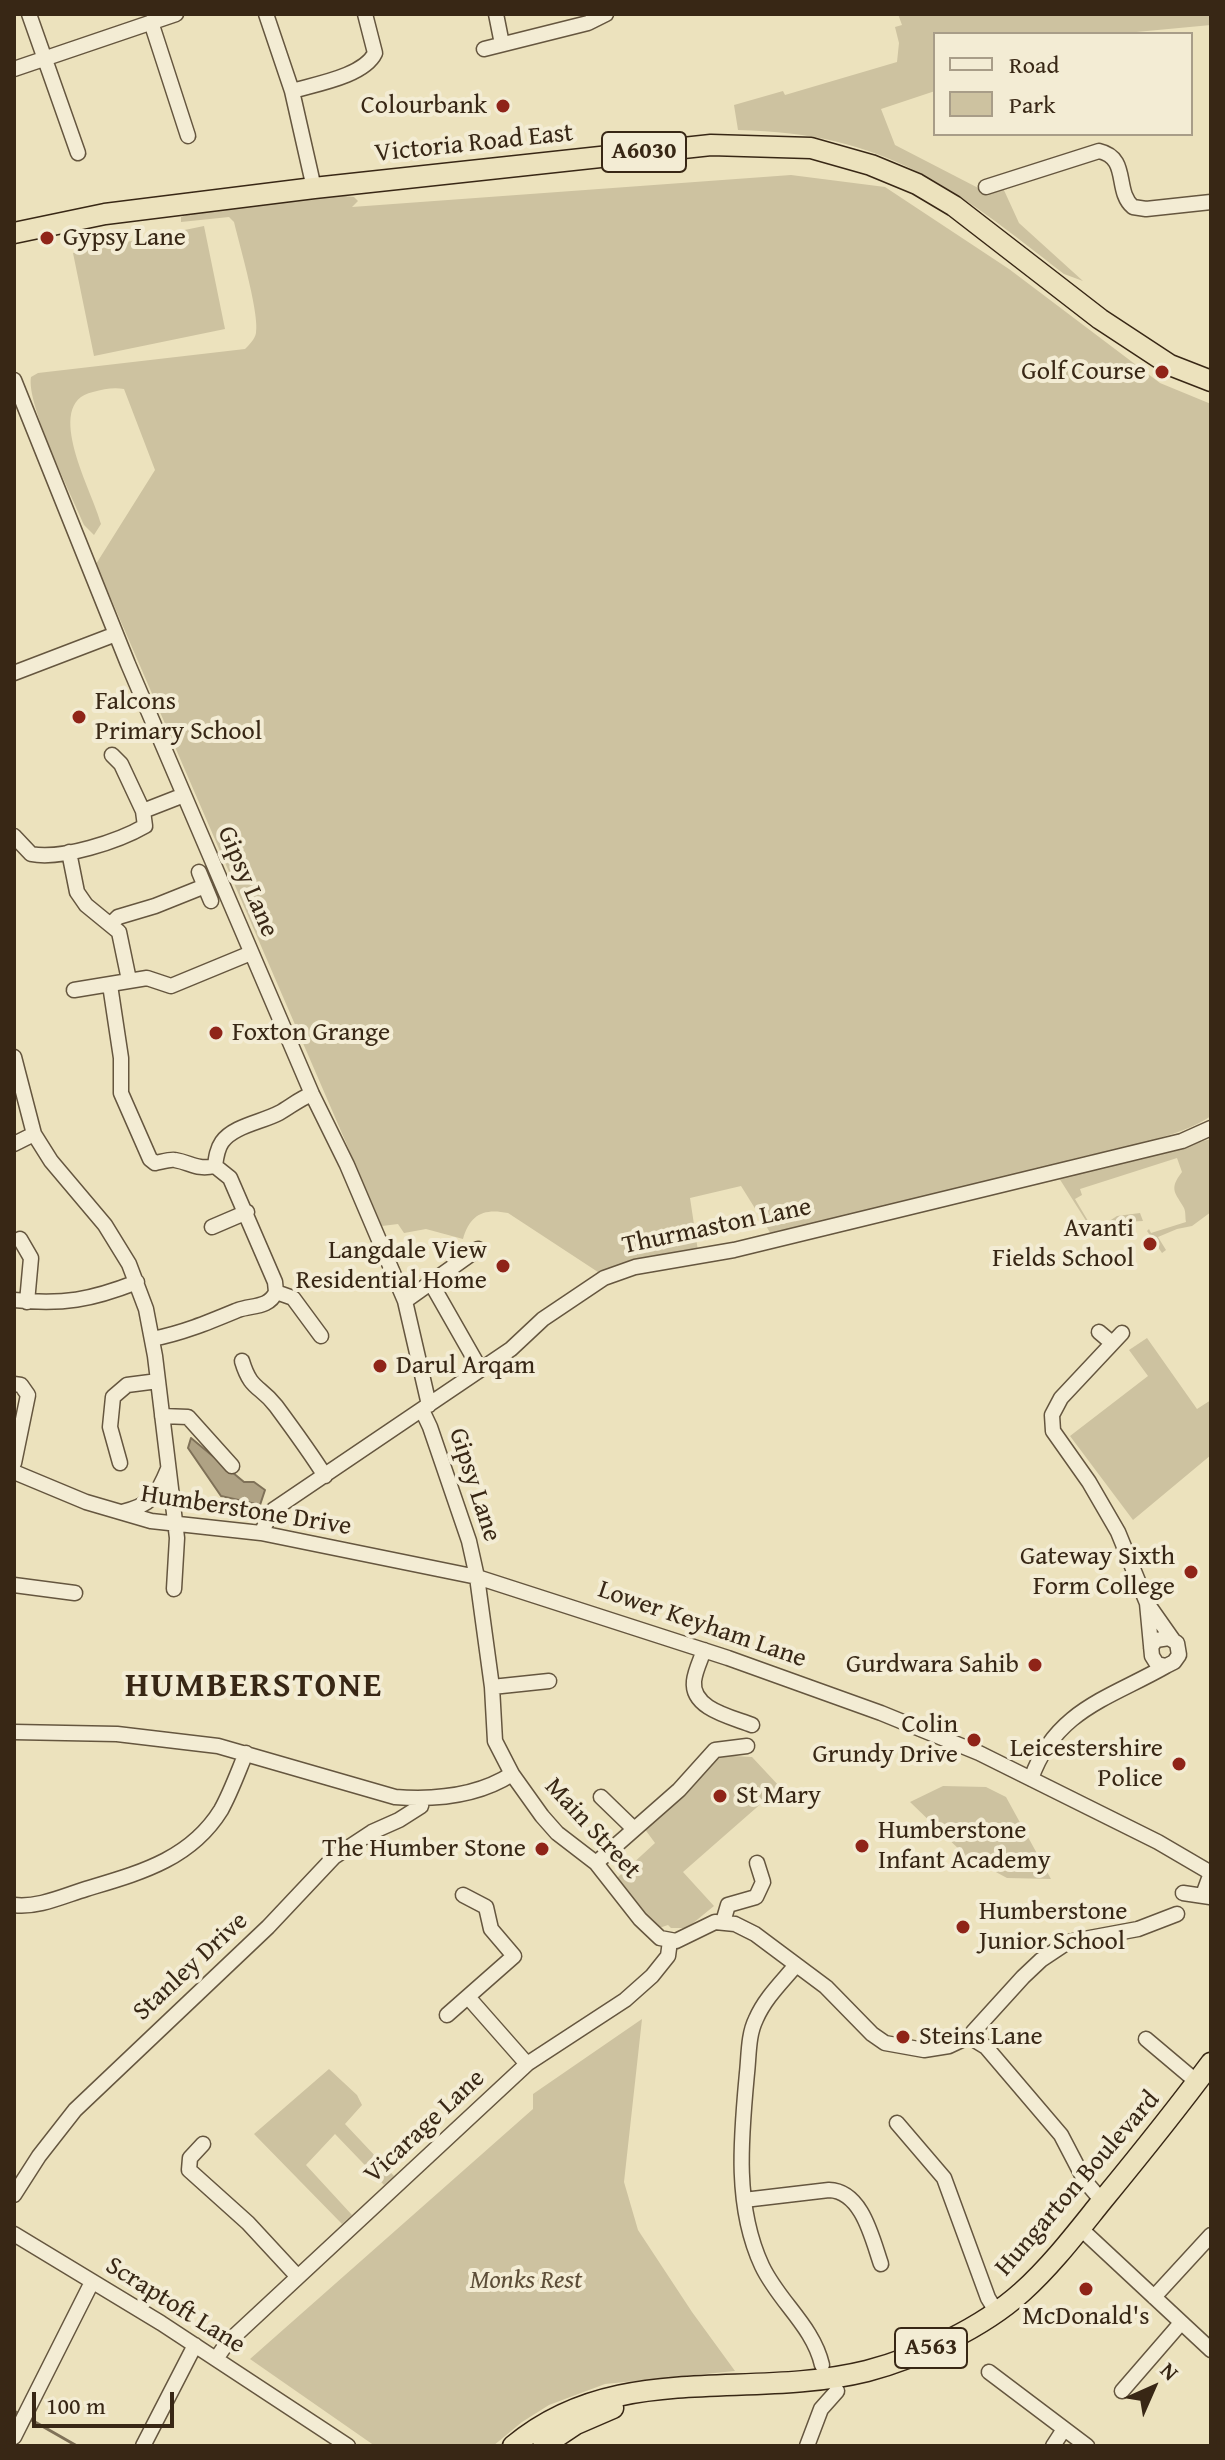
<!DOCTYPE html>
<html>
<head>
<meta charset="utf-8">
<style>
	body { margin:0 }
	#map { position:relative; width:1225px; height:2460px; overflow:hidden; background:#ece2bd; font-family:"Gentium Book Plus",serif }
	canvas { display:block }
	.frame { position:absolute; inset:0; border:16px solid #382715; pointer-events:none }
	.legend { position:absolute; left:933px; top:32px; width:260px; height:104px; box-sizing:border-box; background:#f3ecd4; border:2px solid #a89d88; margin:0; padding:10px 14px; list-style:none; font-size:24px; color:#382715 }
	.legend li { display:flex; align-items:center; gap:16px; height:40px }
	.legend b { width:40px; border:2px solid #a89d88 }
	.north { position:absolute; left:1113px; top:2348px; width:80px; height:80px; -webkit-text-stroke:6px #f3ecd4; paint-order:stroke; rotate:45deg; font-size:22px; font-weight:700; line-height:32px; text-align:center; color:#382715 }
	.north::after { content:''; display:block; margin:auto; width:28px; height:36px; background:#382715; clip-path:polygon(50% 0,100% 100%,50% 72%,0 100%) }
	.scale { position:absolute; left:32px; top:2392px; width:142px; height:36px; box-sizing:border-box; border:4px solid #382715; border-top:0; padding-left:10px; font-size:24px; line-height:28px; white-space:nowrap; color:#382715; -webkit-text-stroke:6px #f3ecd4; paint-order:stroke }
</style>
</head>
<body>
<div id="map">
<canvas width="1225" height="2460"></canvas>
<div class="frame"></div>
<ul class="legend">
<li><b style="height:10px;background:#f3ecd4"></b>Road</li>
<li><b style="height:22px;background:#cdc2a0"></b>Park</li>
</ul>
<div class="north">N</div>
<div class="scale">100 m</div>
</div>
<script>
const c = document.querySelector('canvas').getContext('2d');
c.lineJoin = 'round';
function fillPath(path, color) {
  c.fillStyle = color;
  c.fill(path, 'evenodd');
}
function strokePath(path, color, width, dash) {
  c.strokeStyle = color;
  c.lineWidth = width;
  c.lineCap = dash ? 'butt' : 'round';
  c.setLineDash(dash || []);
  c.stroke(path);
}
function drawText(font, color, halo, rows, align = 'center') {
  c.font = font + ' "Gentium Book Plus",serif';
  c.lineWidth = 8;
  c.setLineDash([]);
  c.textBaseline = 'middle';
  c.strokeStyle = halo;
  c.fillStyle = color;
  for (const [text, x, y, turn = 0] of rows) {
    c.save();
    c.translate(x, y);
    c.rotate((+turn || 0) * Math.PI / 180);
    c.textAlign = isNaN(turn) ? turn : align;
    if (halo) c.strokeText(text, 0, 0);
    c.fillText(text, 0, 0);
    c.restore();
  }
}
fillPath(new Path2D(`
	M898,14H1211V25L1115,34H935V91L881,109L895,145L986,192L1003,188L1019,223L1083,281L1064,274C953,187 886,133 738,130L734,105L783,91L785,95L897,62L899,43L895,27L902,25Z
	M791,175L885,187L1009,269L1160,383L1211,404V1116C1179,1138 1117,1148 1078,1158C976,1185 874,1211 771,1234L741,1186L690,1198L698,1251L601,1274L508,1213C484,1208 470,1214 463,1239L426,1229L404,1233L398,1224L382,1226L96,564L155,470L124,389C114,387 104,389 93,392C41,403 94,494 101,524L94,535L84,525C72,496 26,404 31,377L38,373L245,349C249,345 255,339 256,333C260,315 239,243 234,222L229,217L181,222V217L191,213L337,195L354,197L358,201L352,207Z
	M204,226L225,329L94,356L73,253Z
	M1211,1139V1212L1192,1226L1177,1229L1158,1237L1166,1250L1162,1253L1147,1231L1149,1229L1151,1233L1186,1222C1185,1217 1186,1213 1184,1208C1176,1193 1168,1190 1182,1172L1177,1158L1080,1189L1082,1195L1075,1199L1094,1231L1117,1216L1140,1213L1143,1221C1124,1223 1111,1216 1100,1237L1095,1235L1059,1178Z
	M1147,1338L1197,1409L1211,1400V1455L1133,1520L1070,1436L1148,1376L1129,1350Z
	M716,1755L752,1757L780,1787L683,1872L714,1906L687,1928H671L668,1925L659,1928L648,1921L617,1878L655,1843L644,1828Z
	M943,1786L986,1787L1006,1797L1051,1879L1007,1878L966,1856L910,1802Z
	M642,2019L624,2182L638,2230L692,2312L735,2371L605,2384L549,2405L522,2422L493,2446H375L250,2359L533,2109V2094Z
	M329,2069L357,2095L362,2105L345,2124L394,2176L384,2185L335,2134L306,2165L352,2215L342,2224L254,2134Z`), '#cdc2a0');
const water = new Path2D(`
	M191,1438L244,1482H254L265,1490L260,1505L221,1496L188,1448Z`);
fillPath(water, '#afa284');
strokePath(water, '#7f7158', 2);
strokePath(new Path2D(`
	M14,2411L21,2415
	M28,2418L77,2446`), '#7f7158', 3);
const minor = new Path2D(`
	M29,14L78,153
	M266,14L292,91L314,188
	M496,14L502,44
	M151,22L188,136
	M484,49L588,23L606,14
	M14,69L176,14
	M292,91C316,84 364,76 375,53L365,14
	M986,187L1099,151C1130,158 1114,191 1133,207L1146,209L1211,202
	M14,380L128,664L312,1094L347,1165L405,1301L429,1405
	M14,673L116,634
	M112,755L121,764L143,811
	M14,836L31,854C62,860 119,841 145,826L143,811L184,795
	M69,852L77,892L86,905L119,932L129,980
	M199,872L211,901
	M111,924L118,917L155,906L205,886
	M110,985L121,1058V1093L150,1159L155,1163C161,1162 170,1159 175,1160C192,1163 196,1170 215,1166
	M74,990L147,978L171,986L251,953
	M14,1057L34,1134L51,1161L105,1225L129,1264L146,1309L155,1356L177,1538L174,1589
	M14,1144L34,1134
	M212,1227L247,1212
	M20,1239L31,1258L27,1302
	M431,1283L480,1369
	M276,1292L275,1282L230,1178L215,1166C216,1158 217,1149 222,1142C233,1126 262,1122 279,1113C290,1107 299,1099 312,1094
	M14,1300C63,1305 91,1300 137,1282
	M405,1301L478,1249
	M1099,1332L1112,1343
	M1122,1333L1061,1398L1052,1415L1053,1431L1089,1482L1118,1532L1147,1603L1152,1656L1157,1664L1166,1666L1174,1662L1179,1655L1177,1643L1169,1638L1156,1640L1151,1647
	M152,1339C183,1333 209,1322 238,1310C252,1305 269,1308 276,1292L293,1298L321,1336
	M242,1361C251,1391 260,1385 276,1406C293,1429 310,1452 325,1476
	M14,1384L21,1385L28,1395L14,1463
	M422,1410L430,1427L469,1541L477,1577L492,1687L495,1741L512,1774L542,1816L557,1833L596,1863L640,1919L660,1938L676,1941L715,1922L735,1924L755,1934L826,1987L872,2034L885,2043L924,2050L949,2046L966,2038L973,2039
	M162,1416L188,1417L232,1466
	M120,1463L110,1427L113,1397L127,1385L158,1381
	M14,1472L86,1502L151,1521L261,1533L477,1577L728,1658L881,1713L979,1753L1158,1842L1211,1873L1203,1895
	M122,1512C151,1505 157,1496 168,1469
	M261,1533L273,1510L511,1349L543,1319L604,1278L635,1267L734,1250L1182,1141L1211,1128
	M14,1585L75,1593
	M1147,1603L1173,1640
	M704,1650C701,1659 695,1671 694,1681C691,1709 732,1717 752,1725
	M492,1687L549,1681
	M14,1732L117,1734L218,1746L395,1797C435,1800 478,1796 512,1774
	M1031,1779C1055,1710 1110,1698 1166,1666
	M601,1797L633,1828
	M596,1863L679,1790L715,1750L747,1746
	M1183,1893L1210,1897
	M14,1905C38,1908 63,1896 86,1889C139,1873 190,1860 221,1810C231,1792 238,1772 246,1753
	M723,1922L728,1905L756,1897L763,1882L757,1863
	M796,1965C782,1982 765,1998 756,2019C748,2035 749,2055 747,2073C741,2137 734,2206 762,2266C779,2302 813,2326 822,2365
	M468,1997L527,2064
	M447,2015L514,1956L491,1929L486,1907L463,1895
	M973,2039V2032L1023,1977L1041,1960L1068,1942L1138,1929L1177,1914
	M973,2039L986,2047L1061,2135L1085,2181L1102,2201
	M1146,2039L1197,2082
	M897,2123L944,2178L988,2298L996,2311
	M203,2144L190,2158L189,2170L248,2223L298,2277
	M14,2195L39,2156L75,2110L268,1927L334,1857L372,1832L399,1820L421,1806L422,1799
	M744,2200L829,2190C862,2191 872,2238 881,2264
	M1080,2228L1211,2350
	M14,2234L161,2323L348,2446
	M1154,2297L1211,2235
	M216,2359L227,2343L527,2064L625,2000L652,1976L668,1956L670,1941
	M989,2372L1087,2446
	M1122,2391L1180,2324
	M14,2437L92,2282
	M143,2446L195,2345
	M807,2446L821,2409L837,2391
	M1053,2446L1064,2429`);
const highway = new Path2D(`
	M14,233L105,214L314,188L711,145L811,148L871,165L917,184L954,206L1100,319L1170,365L1211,381
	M513,2446C617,2359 746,2401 867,2371C920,2357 982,2328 1022,2292C1052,2265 1077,2232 1102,2201C1139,2156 1176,2110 1211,2063
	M543,2446L576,2424L613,2408`);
strokePath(minor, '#65563f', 17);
strokePath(highway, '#382715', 23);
strokePath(minor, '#f3ecd4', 14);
strokePath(highway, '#ece2bd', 20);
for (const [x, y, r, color] of [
	[503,106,8,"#8f2418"],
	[47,238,8,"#8f2418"],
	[1162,372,8,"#8f2418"],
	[79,717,8,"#8f2418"],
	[216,1033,8,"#8f2418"],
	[1150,1244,8,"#8f2418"],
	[503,1266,8,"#8f2418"],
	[380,1366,8,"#8f2418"],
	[1191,1572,8,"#8f2418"],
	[1035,1665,8,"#8f2418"],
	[974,1740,8,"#8f2418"],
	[1179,1764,8,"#8f2418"],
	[720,1796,8,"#8f2418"],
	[862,1846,8,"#8f2418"],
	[542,1849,8,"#8f2418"],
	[963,1927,8,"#8f2418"],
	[903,2037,8,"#8f2418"],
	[1086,2289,8,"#8f2418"]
]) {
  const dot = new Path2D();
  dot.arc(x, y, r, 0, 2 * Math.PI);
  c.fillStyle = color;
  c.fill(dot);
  strokePath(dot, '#f3ecd4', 3);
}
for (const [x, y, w] of [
	[644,152,84],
	[931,2348,72]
]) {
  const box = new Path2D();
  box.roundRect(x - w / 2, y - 20, w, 40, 6);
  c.fillStyle = '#f3ecd4';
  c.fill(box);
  strokePath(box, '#382715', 2);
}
drawText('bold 24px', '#382715', null, [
	["A6030",644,152],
	["A563",931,2348]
]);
drawText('26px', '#382715', '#f3ecd4', [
	["Colourbank",487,106],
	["Gypsy Lane",63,238,"left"],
	["Golf Course",1146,372],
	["Falcons",95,702,"left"],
	["Primary School",95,732,"left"],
	["Foxton Grange",232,1033,"left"],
	["Avanti",1134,1229],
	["Fields School",1134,1259],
	["Langdale View",487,1251],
	["Residential Home",487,1281],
	["Darul Arqam",396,1366,"left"],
	["Gateway Sixth",1175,1557],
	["Form College",1175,1587],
	["Gurdwara Sahib",1019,1665],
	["Colin",958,1725],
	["Grundy Drive",958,1755],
	["Leicestershire",1163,1749],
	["Police",1163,1779],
	["St Mary",736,1796,"left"],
	["Humberstone",878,1831,"left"],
	["Infant Academy",878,1861,"left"],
	["The Humber Stone",526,1849],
	["Humberstone",979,1912,"left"],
	["Junior School",979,1942,"left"],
	["Steins Lane",919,2037,"left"],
	["McDonald's",1086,2317,"center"]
], 'right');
drawText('26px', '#382715', '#f3ecd4', [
	["Victoria Road East",474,144,-6],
	["Gipsy Lane",247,882,67],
	["Thurmaston Lane",717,1227,-12],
	["Gipsy Lane",474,1485,72],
	["Humberstone Drive",246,1511,9],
	["Lower Keyham Lane",702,1625,19],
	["Main Street",592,1829,47],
	["Stanley Drive",191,1967,-43],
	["Vicarage Lane",425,2127,-43],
	["Hungarton Boulevard",1078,2184,-49],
	["Scraptoft Lane",175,2306,32]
]);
drawText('italic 26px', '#5d4e38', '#f3ecd4', [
	["Monks Rest",526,2281]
]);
c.letterSpacing = '2px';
drawText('bold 34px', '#382715', '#f3ecd4', [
	["HUMBERSTONE",254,1687]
]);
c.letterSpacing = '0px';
</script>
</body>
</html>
